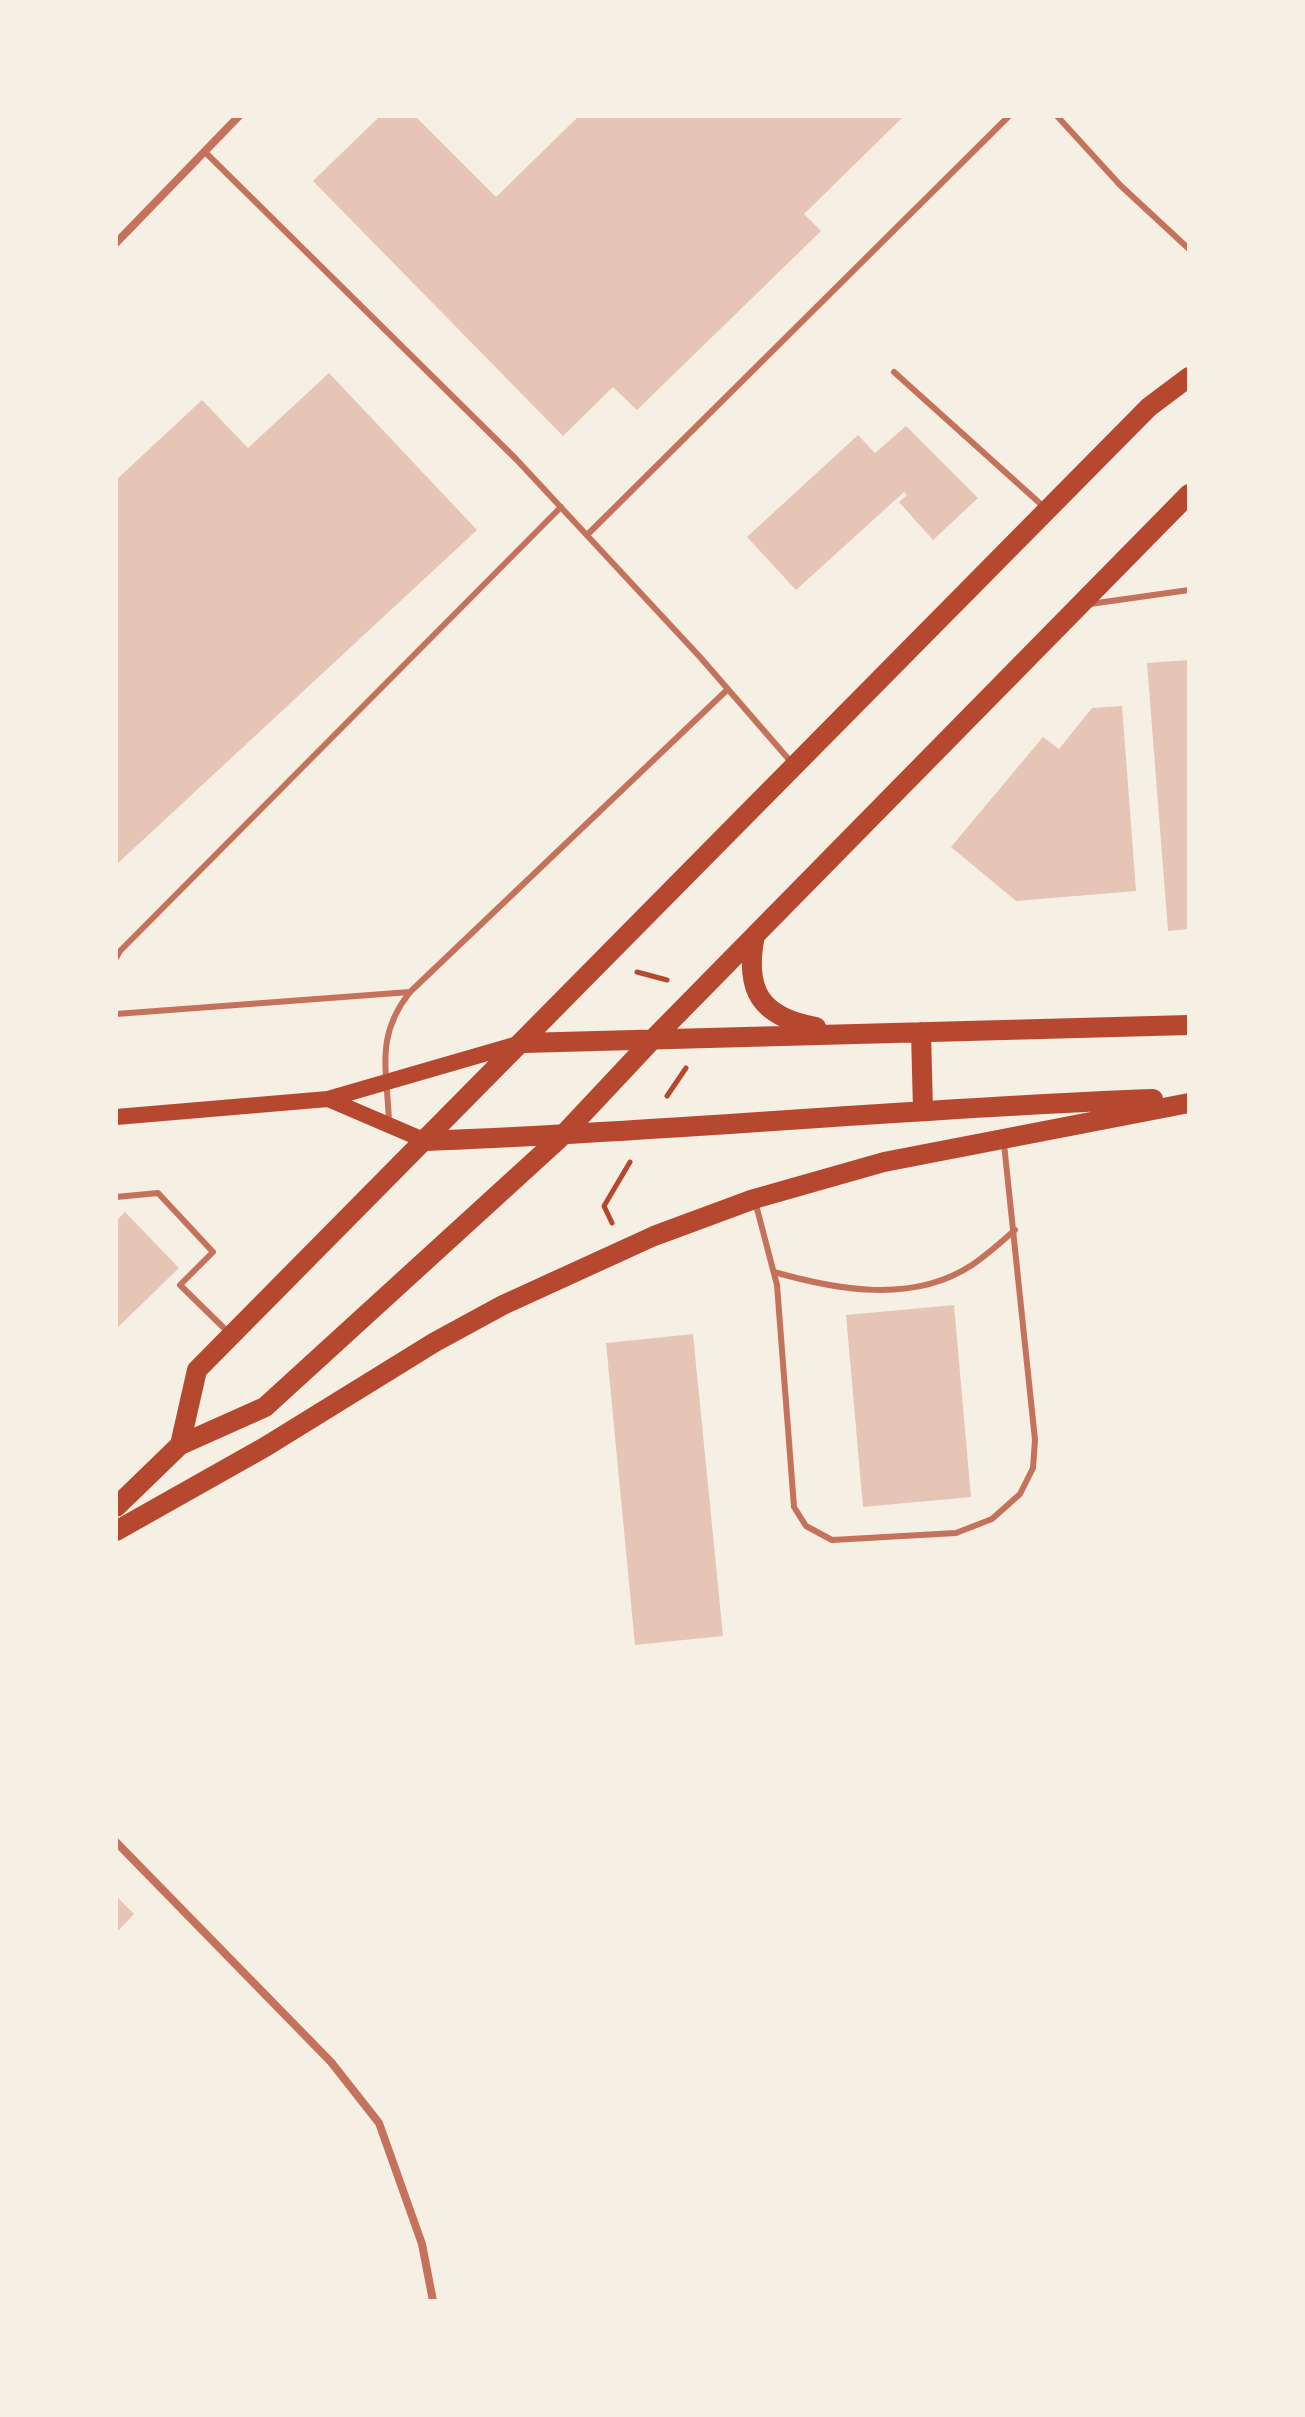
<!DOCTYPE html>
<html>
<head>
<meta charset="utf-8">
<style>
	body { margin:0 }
	#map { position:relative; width:1305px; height:2417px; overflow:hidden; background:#f6efe4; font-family:Inter,sans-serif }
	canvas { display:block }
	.frame { position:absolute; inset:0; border:118px solid #f6efe4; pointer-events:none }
</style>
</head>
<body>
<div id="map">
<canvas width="1305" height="2417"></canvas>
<div class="frame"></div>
</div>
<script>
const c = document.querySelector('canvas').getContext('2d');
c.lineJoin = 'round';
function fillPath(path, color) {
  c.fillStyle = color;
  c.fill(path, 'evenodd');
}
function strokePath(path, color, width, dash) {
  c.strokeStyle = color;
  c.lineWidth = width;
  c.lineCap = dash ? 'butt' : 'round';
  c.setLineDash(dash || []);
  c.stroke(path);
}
fillPath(new Path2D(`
	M380,116H415L496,197L579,116H904L804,214L821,231L637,410L613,387L563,436L313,181Z
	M329,373L477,530L116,865V480L202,400L248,448Z
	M906,426L978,498L933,540L899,502L907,495L904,492L796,590L747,537L858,435L875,453Z
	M1189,660V929L1168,931L1147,663Z
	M1122,706L1136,891L1016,901L951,847L1043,737L1059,749L1092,708Z
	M125,1212L179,1268L116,1329V1221Z
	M954,1305L971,1497L863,1507L846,1315Z
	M693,1334L723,1636L635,1645L606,1343Z
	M116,1896L134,1914L116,1933Z`), '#e6c5b7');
strokePath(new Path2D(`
	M637,972L667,980
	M667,1096L686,1068
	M612,1223L604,1206L630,1162`), '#b5482f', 5);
strokePath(new Path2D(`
	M1057,116L1120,185L1189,249
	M205,152L516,459L700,657L792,763
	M894,372L1044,507
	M587,535L1009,116
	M1090,604L1189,590
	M116,958L120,951L561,507
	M116,1014L410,992
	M389,1122C387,1069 375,1036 410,992L728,689
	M116,1197L158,1193L213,1252L180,1285L230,1334
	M755,1201L777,1285L794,1507L806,1526L832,1540L956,1533L992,1519L1020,1494L1033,1468L1035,1440L1004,1144
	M774,1272C837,1290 913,1304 972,1265C987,1255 1001,1242 1015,1230`), '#c5725c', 6);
strokePath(new Path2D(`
	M116,243L239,116
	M116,1842L331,2062L379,2123L422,2244L433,2301`), '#c5725c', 8);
strokePath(new Path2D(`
	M328,1099L426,1141
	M116,1117L328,1099L518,1044`), '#b5482f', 16);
strokePath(new Path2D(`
	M755,935C744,990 760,1017 816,1027
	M921,1032L923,1110
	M523,1043L1189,1025
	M426,1141C668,1132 910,1108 1153,1099
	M180,1445L197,1370L1149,407L1189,377
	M116,1507L180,1445L265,1407L562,1136L654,1038L1189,494
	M116,1531L265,1447L435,1342L503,1305L654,1236L754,1199L884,1162L1189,1103`), '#b5482f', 20);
</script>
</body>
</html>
